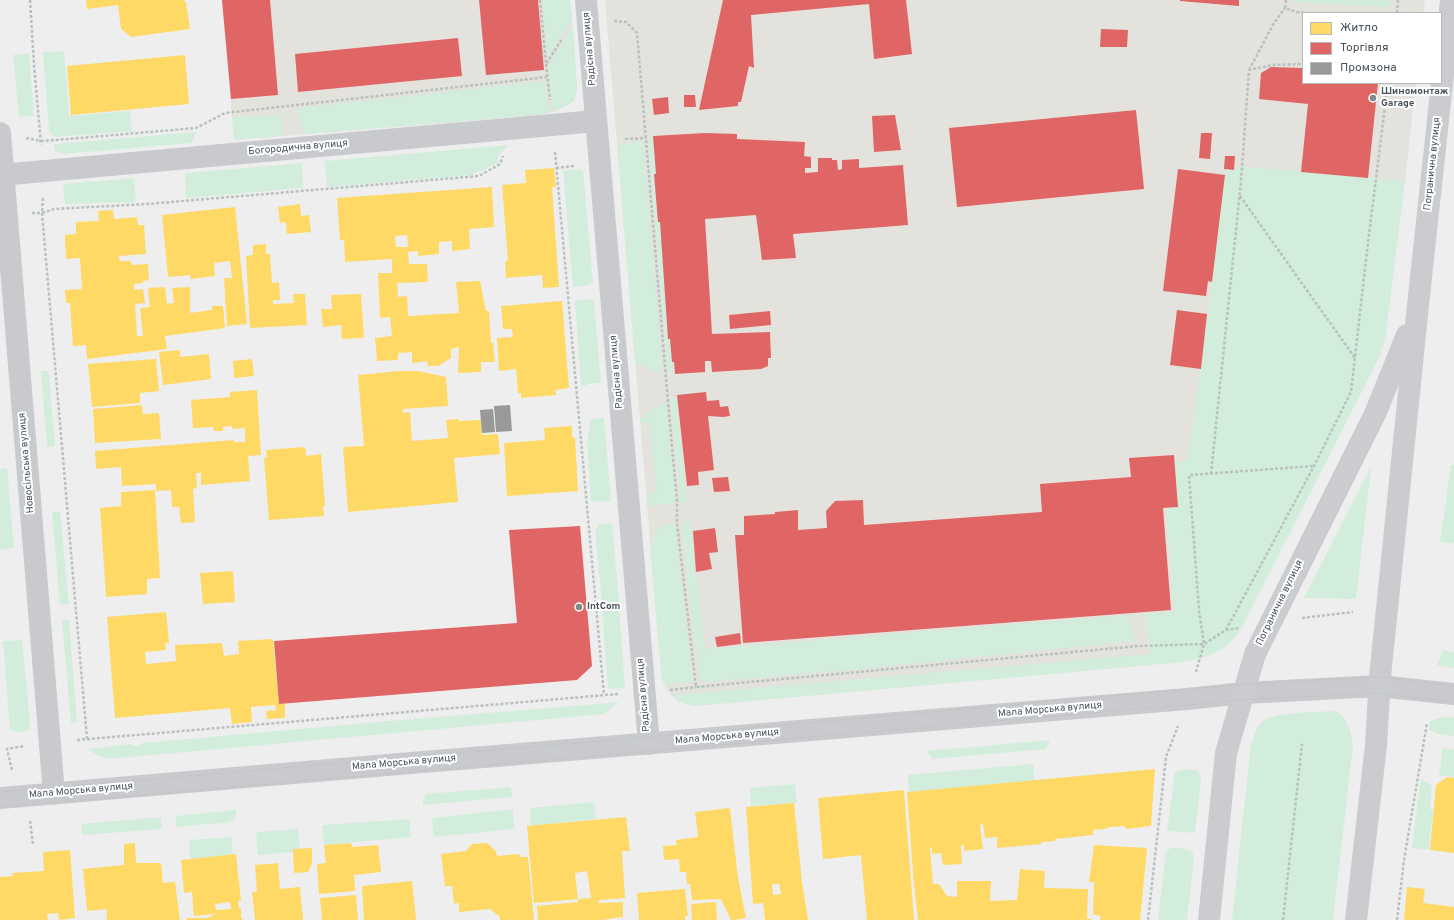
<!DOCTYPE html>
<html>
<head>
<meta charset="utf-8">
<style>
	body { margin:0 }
	#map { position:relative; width:1454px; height:920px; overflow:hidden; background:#efeeee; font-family:Overpass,sans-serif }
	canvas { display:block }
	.legend { position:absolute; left:1302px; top:12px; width:140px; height:72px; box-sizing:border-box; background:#fff; border:1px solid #b5b9bd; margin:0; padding:5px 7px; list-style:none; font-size:12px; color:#46515a }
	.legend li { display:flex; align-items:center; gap:8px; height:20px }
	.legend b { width:20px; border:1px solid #b5b9bd }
</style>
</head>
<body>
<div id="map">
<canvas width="1454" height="920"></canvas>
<ul class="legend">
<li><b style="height:11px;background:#ffd966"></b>Житло</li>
<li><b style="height:11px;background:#e06666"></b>Торгівля</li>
<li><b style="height:11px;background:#999"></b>Промзона</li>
</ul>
</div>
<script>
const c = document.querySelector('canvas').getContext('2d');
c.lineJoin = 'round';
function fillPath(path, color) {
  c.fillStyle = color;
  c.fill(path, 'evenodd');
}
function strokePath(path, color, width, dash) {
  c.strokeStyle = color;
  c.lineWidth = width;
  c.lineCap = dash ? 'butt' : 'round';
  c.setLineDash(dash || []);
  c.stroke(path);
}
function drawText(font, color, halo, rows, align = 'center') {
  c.font = font + ' Overpass,sans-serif';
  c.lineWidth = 4;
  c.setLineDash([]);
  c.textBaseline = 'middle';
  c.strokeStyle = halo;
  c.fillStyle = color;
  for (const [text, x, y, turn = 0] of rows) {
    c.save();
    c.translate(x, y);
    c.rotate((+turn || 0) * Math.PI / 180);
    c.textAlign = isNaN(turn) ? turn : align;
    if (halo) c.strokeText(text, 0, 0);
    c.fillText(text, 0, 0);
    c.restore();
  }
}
fillPath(new Path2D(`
	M222,0H570L577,87L574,101L556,111L539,115L234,140Z
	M605,0H1425L1423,13H1303V83H1416L1405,181L1253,168L1234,170L1227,169L1225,175L1212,282L1188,461L1175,462L1178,507L1166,508L1174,612L1145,614L1151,665L694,706L679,702L671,695L664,685L661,672Z`), '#e4e2dc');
fillPath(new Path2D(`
	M543,0H570L572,19L547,58Z
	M1292,0H1389L1388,7L1292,2Z
	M573,26L577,87L574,101L556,111L553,112L548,65Z
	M64,51L69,116L130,111L132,131L55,137L49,131L43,52Z
	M29,53L34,116L19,117L13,55Z
	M546,81L549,113L539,115L307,134C301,125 298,118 297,108Z
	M281,115L282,136L234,140L232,117Z
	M197,132L191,143L63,154L55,151L54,144Z
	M653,137L656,174H654L657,222H660L668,338L670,339L674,374H668L651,178L649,138Z
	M644,141L646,178L663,374L635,362L617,145Z
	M508,145L498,157V163L472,175L327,187L325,161Z
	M302,163L303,188L186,198L185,173Z
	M1234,166L1405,181L1385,341L1379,358L1242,627C1223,662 1186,661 1151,665L694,706L679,702L671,695L1150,654L1145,614L1174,612L1166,508L1178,507L1175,462L1188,461L1212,282L1225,175L1226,169L1234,170Z
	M577,169L583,171L593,283L588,285L573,287L563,171Z
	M134,178L136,202L65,204L63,184Z
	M589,299L594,301L601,383H591L581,387L575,301Z
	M41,371H48L49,375L55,446L47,447Z
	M676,396L686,494V502H680L671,399Z
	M666,403L676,503L651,506L646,496L657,492L649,422L640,423V419L661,404Z
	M604,418L611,501L591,502L587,442L591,419Z
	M1451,465H1454V543L1440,542Z
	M7,468L14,548L0,550V469Z
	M1370,468L1371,469L1356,599L1304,598Z
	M60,511L69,604L60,605L52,512Z
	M689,521L692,531L695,572L705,649L1128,615C1130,624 1133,631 1134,641L858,669L703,682L699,674L681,522Z
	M612,523L619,603L602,604L595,530L600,524Z
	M667,524H675L693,682L664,685L661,672L650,547C654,534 654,531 667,524Z
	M619,607L625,688L608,689L602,608Z
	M62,620H69L77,721L76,723H71Z
	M22,640L30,723L29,730L22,732L10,730L3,641Z
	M1443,650L1454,652V668L1437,665Z
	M619,702L604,714L109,759C101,757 94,754 88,749L131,744L134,746L139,745L143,743L377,722Z
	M1336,711C1348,719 1351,731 1353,745L1333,920H1232L1250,751C1252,742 1254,732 1260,724C1269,711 1320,712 1336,711Z
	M1450,717L1454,718V736L1438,734L1429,730L1430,721L1439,718Z
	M1050,740L1046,749L933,759L926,751Z
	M1443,748L1454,750V777L1439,775Z
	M1033,764L1035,781L909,792L908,775Z
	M1188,769L1197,770L1200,774L1201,780L1195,833L1167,831L1175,772Z
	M1422,779L1432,786L1430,809L1433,810L1429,850L1412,848L1420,783Z
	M795,784L797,803L751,806L750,788Z
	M511,787L512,797L423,805V799L426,794Z
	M594,802L596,819L531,826L530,808Z
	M513,809L514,829L434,837L432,818Z
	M236,810L235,819L229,822L177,827L175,816Z
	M161,817L162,829L83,835L81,824Z
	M409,819L411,837L324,845L322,825Z
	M298,829L300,849H293V852L258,855L256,832Z
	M231,837L233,855L190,859L189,840Z
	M1175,847L1192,851L1194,857L1187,920H1158L1166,850Z`), '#d3eddc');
fillPath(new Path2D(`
	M86,0H183L186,2L190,29L131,37L121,29L118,5L87,9Z
	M185,55L189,104L71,115L67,66Z
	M554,168L556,187H552L559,287L543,288L542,275L506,278L505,261H508L502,185L526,183L525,170Z
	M492,187L494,227L469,229L470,249L452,251V241L439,242V254L418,256V251L408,252L409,264H427L428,282L397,283L398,297L407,296L408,316L459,313L456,282L480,281L486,311H489L491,343H493L495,362H481V372L458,373L459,347L451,349V358L438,366H428L427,361L412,363V352L398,353V360L377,361L375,338L392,336L390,317L380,318L378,273H392V259L345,262L344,240H340L337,198ZM407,235L408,247H396L395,236Z
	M300,204L301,216L309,215L311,232L287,234L286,222L280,223L278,207Z
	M235,207L247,324L227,326L224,278H232L230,261L214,263L215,276L191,279L190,275L168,277L162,215Z
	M113,210L114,219L137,217L138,225H144L146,254L119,256L120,261H131V265L148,264L149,280L143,281V283L134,284V290L143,289L145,303L135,304L137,336H143L140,308L150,307L148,288L165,287L167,304L174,303L172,288L190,287V313L212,310V306H223L225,328L165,336L167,349L87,359L86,345L73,346L70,303H66L65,290L82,289L80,258L66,259L65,235L76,234V222L99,221L98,211Z
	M266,244V254H270L272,283L279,282L280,300H273V304L294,303L293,294H305L307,325L250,328L246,256L253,255V245Z
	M361,294L364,338L342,339L341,325L323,327L321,309H332L331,295Z
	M562,301L569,388L555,390L556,395L521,398V393H518L516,369L499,371L497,338L513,337L512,329H503L501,306Z
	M180,350V357L209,354L211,379L163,385L159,352Z
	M156,359L159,391L140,393V403L92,407L88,364Z
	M252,359L254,376L234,378L233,361Z
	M399,371H418L446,377L448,406L403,409V413L410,412L412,441L448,438L446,420L459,419V421L481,420L482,435L498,434L500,454L454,458L458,502L348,512L343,447L364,446L358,375Z
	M257,390L261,455L248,456L250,481L201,485V473H196L197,488L193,489L195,522L181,523L179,507H172L171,490L156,491V484L122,486L121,467L96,469L95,451L234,440V442H245V428L232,429V426L223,427V431H214L213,427L193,428L191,400L230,397V392Z
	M142,405L143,414L159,413L161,439L95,443L93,409Z
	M572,426V437H575L578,491L507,496L504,443L545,440L544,428Z
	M305,447L306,456L321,454L325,506H323L324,516L269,520L264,458H267L266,450Z
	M155,490L160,578L147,579V594L106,597L100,508L121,506V492Z
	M233,571L235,602L203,604L200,573Z
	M166,612L169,643H165L166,650L145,652L146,664L176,661L175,645L222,643L224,656L239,654L238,641L273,639L279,704H285V718L267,719L266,711L276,710L275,705L251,707L252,722L232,724L230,708L115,718L107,617Z
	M1155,769L1151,826L1126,829L1125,826L1110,827L1104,829L1093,830V835L1055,839V841L1041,842L1042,844L997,848V837L985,838L983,824L980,825L983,849L964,851V845H961L962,864L943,865L941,853L932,854V848H930L933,884H939L947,896L957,897V881H991L990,901L1017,900L1020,869L1045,871L1044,888L1088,889L1087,918L1093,920H918L914,885L907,792Z
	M1447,777L1454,778V853L1430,850L1436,785Z
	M904,790L914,920H867L861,855L823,859L818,798Z
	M794,803L802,882L808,920H765L763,903L753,904L746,807ZM772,884H779L781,894L773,895Z
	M730,808L738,878L746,918L734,920H731L721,899L692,900L690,884H687L686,872H680L679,859L664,860L663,846L677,845L676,840L698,837L695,812Z
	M626,817L630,851H622L625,898L599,900V903L623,902V917L602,920H538L537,906L578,902V899L534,903L527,826ZM587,871L591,898L578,899L575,873Z
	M135,843L136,863H161L163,883L175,882L180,920H107L106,909L87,911L83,869L124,865V844Z
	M351,843L352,847L378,845L381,872L354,875L355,891L319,894L317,864L326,863L324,845Z
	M487,843L496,851L497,856L520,854L521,857H528L534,920H500V917L490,909L459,912V903L454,904L452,886H445L441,854L466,851L472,844Z
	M1094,845L1147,848L1140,920H1100L1101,916L1093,914L1094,882H1089Z
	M312,848V863L308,872L294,873L293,849Z
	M70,850L75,918L59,920L58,913L47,914L48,920H0V877L13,876L12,873L44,871L43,852Z
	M236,854L241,901H238L239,908L241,909V918H242L243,920H187L186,918H207L216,914L194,916L192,892L184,893L181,860ZM230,902L231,909L216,910L215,904Z
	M278,863L280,889L300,887L303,920H255L252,892H257L255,865Z
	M412,881L416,920H364L362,886Z
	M1407,887L1425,889L1423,903L1454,907V920H1404Z
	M685,889L688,916H685V920H639L637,893Z
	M356,895L358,920H322L320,898Z
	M716,902L717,920H692L691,904Z`), '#ffd966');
fillPath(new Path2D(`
	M222,0H270L278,95L231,99Z
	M479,0H538L544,70L486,75Z
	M723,0H906L912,54L874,59L869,4L751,15L754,68L749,66L741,102H738V106L699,110Z
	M1180,0H1239V6L1180,1Z
	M1101,29L1128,30L1127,47H1100Z
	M458,38L462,76L298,92L295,54Z
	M1271,67L1303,68V83H1378L1368,178L1301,172L1308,104L1259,99L1261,73Z
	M684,95H695L696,107H684Z
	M668,97L669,113L654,115L652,99Z
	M1136,110L1144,189L957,207L949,128Z
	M895,115L901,150L874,152L872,116Z
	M705,133L737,134V139L805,142L804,156L811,157V168H805V173L818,172V158H832V160H837L838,170L842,169V160L859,159V168L903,165L908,225L793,234L796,258L762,260L756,215L705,219L712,334L770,332L771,358H768V366L761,369L712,372L711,361H705V372L675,374L674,362H672L670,339H668L660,222H658L654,174H656L653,136Z
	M1201,133H1212L1210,159L1199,158Z
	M1225,156H1235L1234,170L1224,169Z
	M1178,169L1225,175L1212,282L1208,281L1206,296L1163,291Z
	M1177,310L1207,314L1201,369L1170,365Z
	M770,311L771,325L730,329L729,315Z
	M706,392L707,401L719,400L720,407L728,406L730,416L723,417L708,416L714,470L698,472L699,485L687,486L677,395Z
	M1174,455L1178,507L1163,508L1171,610L743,643L735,535H744V516L775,514V512L798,510V530L827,528L826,511L835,501L863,500L864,525L1042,512L1040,484L1131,477L1129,458Z
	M728,477L730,491L714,492L712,478Z
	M580,526L592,666L577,680L279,704L274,641L517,623L509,530Z
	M715,528L718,552L709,553L712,569L696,572L693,531Z
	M740,633L741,644L717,647L715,637Z`), '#e06666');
fillPath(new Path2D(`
	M510,405L512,431L496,432L494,406Z
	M493,409L495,432L482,433L480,410Z`), '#999');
strokePath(new Path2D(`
	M30,0L34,65L41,145
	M540,0L546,64L562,39
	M1286,0L1285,8L1297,12L1305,13
	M1397,13L1398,0
	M614,21L626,22L637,33L668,402L677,501V523L696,687L1138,646L1204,644L1226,630L1238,628
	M546,64L550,100
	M1249,70L1274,23L1285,8
	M26,138L41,141L56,140L196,128L225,113L547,77
	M625,139L646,138
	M555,152L604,695
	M556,168L574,166
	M1240,196L1355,358
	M43,198L42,213L87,739
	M32,213H42L54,209L147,204L479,176L500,164L503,156
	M1211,474L1241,181L1249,70L1273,65L1303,64
	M1302,618L1353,612
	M1226,630L1314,466L1351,392L1369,234L1388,83
	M1196,672L1204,644L1199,610L1189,475L1314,466
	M670,690L696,687
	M77,740L618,694
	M12,770L7,749L24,746
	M30,821L33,845
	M1148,920L1166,757L1178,726
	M1283,920L1302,744
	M1397,920L1404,860L1427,723`), '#b7c2be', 2.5, [3, 2]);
strokePath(new Path2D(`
	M586,0L649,744
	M0,133L54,794
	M0,175L596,121
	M0,798L411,763L1187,699L1244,693L1379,686L1454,694`), '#c8cacd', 22);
strokePath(new Path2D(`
	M1209,920L1226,753L1255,654L1375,414L1407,335
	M1356,920L1376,745L1380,677L1418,305L1451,0`), '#cacccf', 22);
strokePath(new Path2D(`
	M0,792L648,737L1247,684L1380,677L1454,686
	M0,807L1242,700L1379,693L1454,702`), '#c3c5c7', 1);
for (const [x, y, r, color] of [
	[1373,98,4,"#81888e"],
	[579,607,4,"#81888e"]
]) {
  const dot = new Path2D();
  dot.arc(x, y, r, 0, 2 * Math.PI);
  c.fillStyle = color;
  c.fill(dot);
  strokePath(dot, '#fff', 1.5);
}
drawText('10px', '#46515a', '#fff', [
	["Радісна вулиця",590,49,-95],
	["Богородична вулиця",298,148,-5],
	["Погранична вулиця",1433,164,-84],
	["Радісна вулиця",617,372,-95],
	["Новосільська вулиця",27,463,-95],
	["Погранична вулиця",1280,603,-64],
	["Радісна вулиця",644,695,-95],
	["Мала Морська вулиця",1050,710,-5],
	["Мала Морська вулиця",727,737,-5],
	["Мала Морська вулиця",404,763,-5],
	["Мала Морська вулиця",81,791,-5]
]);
drawText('bold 10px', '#46515a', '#fff', [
	["Шиномонтаж",1381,92],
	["Garage",1381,104],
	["IntCom",587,607]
], 'left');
</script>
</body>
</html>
